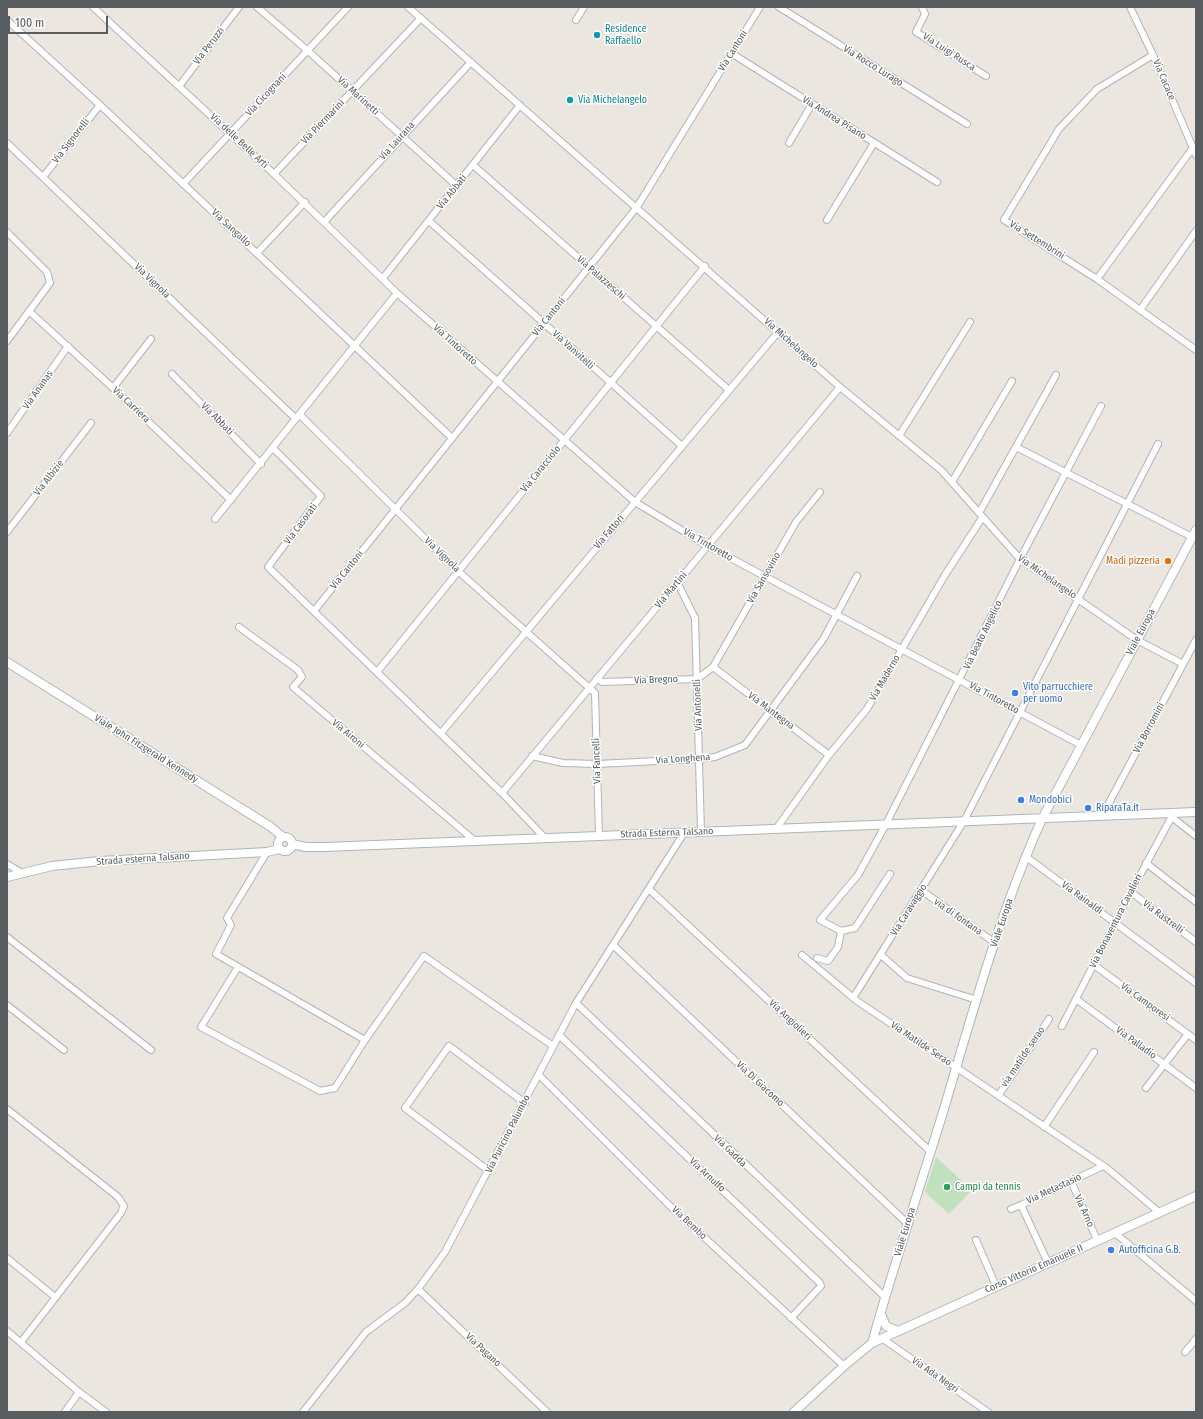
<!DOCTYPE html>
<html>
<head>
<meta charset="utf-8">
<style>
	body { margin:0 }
	#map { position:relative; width:1203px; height:1419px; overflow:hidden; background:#ebe7e0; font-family:"Fira Sans Condensed",sans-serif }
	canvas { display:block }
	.frame { position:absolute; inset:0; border:8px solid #595d60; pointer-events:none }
	.scale { position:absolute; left:8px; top:16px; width:100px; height:18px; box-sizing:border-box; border:2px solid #595d60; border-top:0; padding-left:5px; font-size:12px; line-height:14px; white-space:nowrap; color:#595d60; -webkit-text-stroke:3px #fff; paint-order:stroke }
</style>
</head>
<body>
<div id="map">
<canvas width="1203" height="1419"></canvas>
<div class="frame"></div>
<div class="scale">100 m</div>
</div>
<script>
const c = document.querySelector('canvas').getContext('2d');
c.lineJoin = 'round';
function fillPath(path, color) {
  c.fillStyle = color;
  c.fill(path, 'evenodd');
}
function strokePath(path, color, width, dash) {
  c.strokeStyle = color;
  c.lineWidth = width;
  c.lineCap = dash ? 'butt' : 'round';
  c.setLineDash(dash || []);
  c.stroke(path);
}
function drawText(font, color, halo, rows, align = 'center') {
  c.font = font + ' "Fira Sans Condensed",sans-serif';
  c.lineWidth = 3;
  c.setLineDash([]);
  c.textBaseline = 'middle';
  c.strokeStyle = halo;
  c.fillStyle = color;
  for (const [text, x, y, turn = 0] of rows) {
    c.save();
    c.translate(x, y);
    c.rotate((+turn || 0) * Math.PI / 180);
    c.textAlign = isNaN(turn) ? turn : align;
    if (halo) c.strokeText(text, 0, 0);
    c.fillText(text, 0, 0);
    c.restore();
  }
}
fillPath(new Path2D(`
	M936,1157L972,1190L949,1214L925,1192Z`), '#c1e1be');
const street = new Path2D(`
	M93,7L274,174L397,293L635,502L708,546L1081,745
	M257,7L307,50L457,186
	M408,7L840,387L942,471L1020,559L1137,640L1183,664
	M779,7L967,124
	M922,7L925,14L916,32L986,76
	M1130,7L1153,55L1196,155
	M7,20L100,105L452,438
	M576,20L584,7
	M731,53L937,182
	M1153,55L1097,89L1059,129L1004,220L1097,279L1196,350
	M180,85L239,7
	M7,143L296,419
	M789,143L812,104
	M473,165L729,390
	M274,174L421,18
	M43,177L100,105
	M183,184L348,7
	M827,220L874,143
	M325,221L471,62
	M429,221L682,446
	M7,232L47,272L50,283L7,341
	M257,253L305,202
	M383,278L520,105
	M1097,279L1192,149
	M1140,310L1196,231
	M30,312L113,388L231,500
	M172,374L261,464
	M113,388L151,339
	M300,415L458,571L595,693L599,836
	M7,433L68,346
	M899,436L970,322
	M1016,447L1192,537
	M273,448L321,496L268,567L502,793L545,838
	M952,482L1012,381
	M979,513L1056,375
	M215,519L397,293
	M7,532L91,423
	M677,582L695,618L701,832
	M314,611L637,207L760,7
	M239,627L298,670L302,677L293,687L475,841
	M713,667L829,755
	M377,672L705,266
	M597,678L602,682L697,679L713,667L796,522L820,492
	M441,733L779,331
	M532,756L563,763L597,764L699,759L715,757L745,745L824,638L857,576
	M502,793L840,387
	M1169,815L1196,836
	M1102,816L1196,640
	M776,829L829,755L867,709L945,575L982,518
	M267,852L227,918L231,925L216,954L365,1040
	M1025,856L1196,983
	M1146,863L1196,902
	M7,864L22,873
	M890,874L855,928L841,931L820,920L858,875L886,824L1020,559L1101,406
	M649,889L931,1152
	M921,890L995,943
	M1131,892L1196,942
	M7,937L151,1050
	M613,945L907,1223
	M802,955L857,1001L1108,1169L1160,1213
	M881,955L907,978L977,1000
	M817,958L828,961L838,947L841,931
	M1094,965L1196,1040
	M238,967L201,1027L320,1091L335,1088L365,1040L424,956L553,1046
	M853,998L964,821L1158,444
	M1076,999L1196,1088
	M576,1003L885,1297
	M7,1005L64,1050
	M1062,1026L1131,892L1171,818
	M559,1035L820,1283L821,1286L791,1318
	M539,1075L668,1204L844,1366
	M1146,1088L1188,1034
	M998,1096L1049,1019
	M7,1109L118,1197L124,1206L121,1213L21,1342
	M1044,1127L1094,1052
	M489,1171L405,1108L449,1046L525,1103
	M1071,1181L1097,1240
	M1011,1209L1021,1205
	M1115,1233L1196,1301
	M976,1240L996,1286
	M7,1258L55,1297
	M1048,1263L1021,1205L1103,1166
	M418,1289L547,1412
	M7,1331L79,1392L106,1412
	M883,1339L988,1412
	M1185,1352L1196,1339
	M65,1412L79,1392
	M303,1412L366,1332L405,1303L418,1289L445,1252L576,1003L684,833`);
const secondary = new Path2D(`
	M7,662L271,827L283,837
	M278 844a7 7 0 1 1 14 0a7 7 0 1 1-14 0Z
	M292,844L306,847H325L1196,812
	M7,877L52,866L100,861L267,852L279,849
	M881,1314L886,1326L898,1331
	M872,1343C894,1264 920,1187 944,1109C973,1011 1000,912 1042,819L1196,530
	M794,1412L844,1366L872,1343L1196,1196`);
strokePath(street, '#b1b3b7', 8);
strokePath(secondary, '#b0b4b7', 10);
strokePath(street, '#fff', 6);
strokePath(secondary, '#fff', 8);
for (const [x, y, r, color] of [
	[597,35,4,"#0f9aa8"],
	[570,100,4,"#0f9aa8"],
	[1168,561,4,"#e8710a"],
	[1015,693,4,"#3f7fe0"],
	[1021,800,4,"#3f7fe0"],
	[1088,808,4,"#3f7fe0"],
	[947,1187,4,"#2e9e5b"],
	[1111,1250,4,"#3f7fe0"]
]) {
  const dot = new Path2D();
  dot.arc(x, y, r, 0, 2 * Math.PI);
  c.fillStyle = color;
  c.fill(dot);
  strokePath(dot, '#fff', 1.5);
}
drawText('10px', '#0d838f', '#fff', [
	["Residence",605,29],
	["Raffaello",605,41],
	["Via Michelangelo",578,100]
], 'left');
drawText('10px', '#595d60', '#fff', [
	["Via Peruzzi",209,46,-53],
	["Via Cantoni",733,51,-58],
	["Via Luigi Rusca",949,52,33],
	["Via Rocco Lurago",873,66,32],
	["Via Cacace",1164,80,67],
	["Via Cicognani",266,95,-47],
	["Via Marinetti",358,96,42],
	["Via Andrea Pisano",834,118,32],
	["Via Piermarini",323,122,-46],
	["Via Signorelli",71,141,-52],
	["Via delle Belle Arti",239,141,43],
	["Via Laurana",397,141,-48],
	["Via Abbati",452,192,-51],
	["Via Sangallo",231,228,43],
	["Via Settembrini",1037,240,32],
	["Via Palazzeschi",601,278,41],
	["Via Vignola",152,281,44],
	["Via Cantoni",549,317,-51],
	["Via Michelangelo",791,343,42],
	["Via Tintoretto",455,345,42],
	["Via Vanvitelli",573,350,42],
	["Via Ananas",38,390,-55],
	["Via Carriera",131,405,43],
	["Via Abbati",217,419,45],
	["Via Caracciolo",541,469,-51],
	["Via Albizie",49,478,-52],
	["Via Casorati",301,524,-53],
	["Via Fattori",609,532,-50],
	["Via Tintoretto",708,545,30],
	["Via Vignola",442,555,44],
	["Via Cantoni",347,570,-51],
	["Via Michelangelo",1047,577,35],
	["Via Sansovino",764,578,-60],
	["Via Martini",671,590,-50],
	["Viale Europa",1141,632,-62],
	["Via Beato Angelico",983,635,-64],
	["Via Maderno",885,678,-60],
	["Via Bregno",656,680,-2],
	["Via Tintoretto",994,698,29],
	["Via Antonelli",698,705,-92],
	["Via Mantegna",771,711,37],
	["Via Borromini",1149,728,-62],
	["Via Aironi",348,734,40],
	["Viale John Fitzgerald Kennedy",146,749,32],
	["Via Longhena",683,759,-4],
	["Via Fancelli",597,761,-92],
	["Strada Esterna Talsano",667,833,-2],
	["Strada esterna Talsano",143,859,-4],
	["Via Rainaldi",1082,898,36],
	["Via Caravaggio",909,910,-58],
	["via di fontana",958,917,35],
	["Via Rastrelli",1163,917,37],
	["Via Bonaventura Cavalieri",1116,921,-63],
	["Viale Europa",1002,923,-71],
	["Via Camporesi",1145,1002,36],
	["Via Angiolieri",790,1020,43],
	["Via Palladio",1136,1043,36],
	["Via Matilde Serao",921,1044,34],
	["via matilde serao",1023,1057,-56],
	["Via Di Giacomo",760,1084,43],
	["Via Puricino Palumbo",508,1134,-63],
	["Via Gadda",730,1151,44],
	["Via Arnulfo",707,1175,43],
	["Via Metastasio",1054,1189,-25],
	["Via Arno",1084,1211,66],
	["Via Bembo",689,1223,43],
	["Viale Europa",905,1232,-73],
	["Corso Vittorio Emanuele II",1034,1269,-24],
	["Via Pagano",483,1350,43],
	["Via Ada Negri",935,1375,35]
]);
drawText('10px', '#c56008', '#fff', [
	["Madì pizzeria",1160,561]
], 'right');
drawText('10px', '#366cbe', '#fff', [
	["Vito parrucchiere",1023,687],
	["per uomo",1023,699],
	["Mondobici",1029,800],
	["RiparaTa.it",1096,808],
	["Autofficina G.B.",1119,1250]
], 'left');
drawText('10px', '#27864d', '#fff', [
	["Campi da tennis",955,1187]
], 'left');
</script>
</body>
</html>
